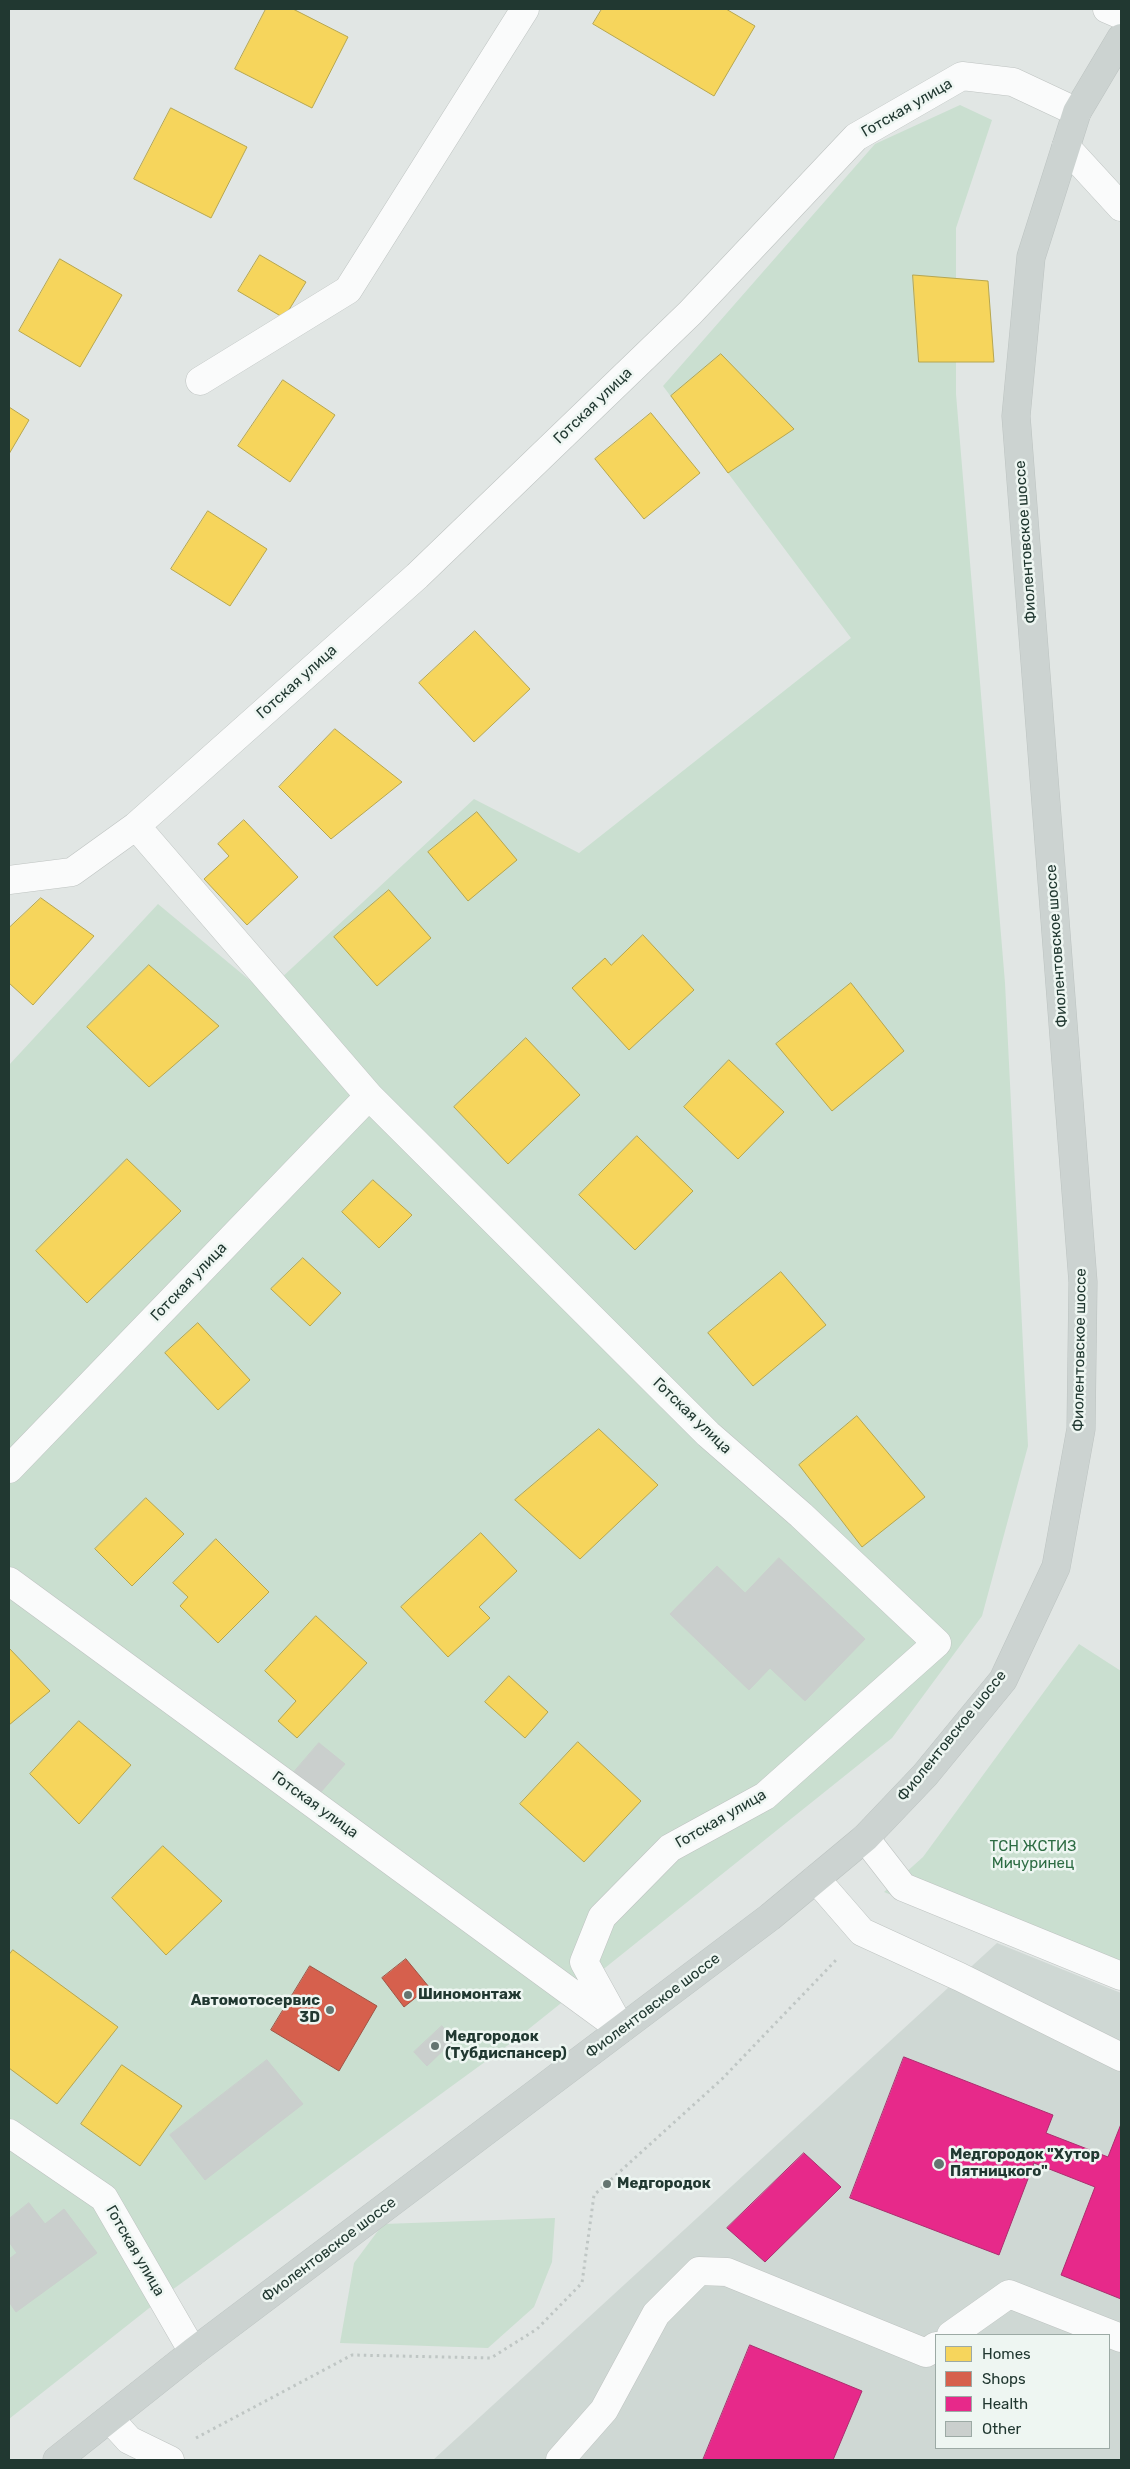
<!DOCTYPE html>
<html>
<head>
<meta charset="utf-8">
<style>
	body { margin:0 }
	#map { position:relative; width:1130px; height:2469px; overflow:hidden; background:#e1e6e4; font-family:Rubik,sans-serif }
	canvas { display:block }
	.frame { position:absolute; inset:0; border:10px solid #213831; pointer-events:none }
	.legend { position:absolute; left:935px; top:2334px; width:175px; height:115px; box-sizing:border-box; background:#eef6f2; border:1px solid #9caaa5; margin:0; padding:6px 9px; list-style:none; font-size:15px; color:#213831 }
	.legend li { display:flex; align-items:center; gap:10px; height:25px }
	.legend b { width:25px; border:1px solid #9caaa5 }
</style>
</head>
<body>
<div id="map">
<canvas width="1130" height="2469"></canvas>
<div class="frame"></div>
<ul class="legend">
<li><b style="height:14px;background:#f6d55c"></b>Homes</li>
<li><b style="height:14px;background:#d6604d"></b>Shops</li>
<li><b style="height:14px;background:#e7298a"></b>Health</li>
<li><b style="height:14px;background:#cacfcd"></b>Other</li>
</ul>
</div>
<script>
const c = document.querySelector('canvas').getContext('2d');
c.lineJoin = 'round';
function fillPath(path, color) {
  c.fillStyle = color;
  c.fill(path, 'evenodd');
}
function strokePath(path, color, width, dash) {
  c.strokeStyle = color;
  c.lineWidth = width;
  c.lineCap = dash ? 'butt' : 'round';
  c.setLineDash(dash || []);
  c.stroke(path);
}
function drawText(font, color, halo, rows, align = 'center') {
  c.font = font + ' Rubik,sans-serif';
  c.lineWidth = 5;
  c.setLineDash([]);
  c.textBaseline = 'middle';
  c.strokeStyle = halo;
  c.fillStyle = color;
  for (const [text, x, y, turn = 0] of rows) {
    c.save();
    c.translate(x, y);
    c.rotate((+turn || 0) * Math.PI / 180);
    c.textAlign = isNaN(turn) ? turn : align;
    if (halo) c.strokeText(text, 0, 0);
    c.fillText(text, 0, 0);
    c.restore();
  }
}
fillPath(new Path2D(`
	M997,1943L1121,1993V2460H433ZM936,2335H1109V2448H936Z`), '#cfd8d4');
fillPath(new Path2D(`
	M960,105L992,120L956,228V394L1005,983L1028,1446L982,1616L892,1738L515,2040L172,2290L9,2419V1065L158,904L265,993L474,799L579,853L851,638L663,386L875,144Z
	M1079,1644L1121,1671V1985L884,1892L923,1857Z
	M555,2218L552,2262L534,2307L488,2348L340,2343L354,2263L383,2224Z`), '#cadfd0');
const homes = new Path2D(`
	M266,9H293L348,37L312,108L235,69Z
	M602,9H726L755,26L714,96L593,24Z
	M171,108L247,147L211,218L134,179Z
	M260,255L306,282L284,318L238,291Z
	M60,259L122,295L80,367L19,331Z
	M913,275L988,281L994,362H919Z
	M721,354L794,429L728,473L671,396Z
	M283,380L335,415L290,482L238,446Z
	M9,407L29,420L9,454Z
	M651,413L700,473L644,519L595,459Z
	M208,511L267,549L230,606L171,569Z
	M475,631L530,689L474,742L419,683Z
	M335,729L402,782L331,839L279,787Z
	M477,812L517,860L468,901L428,852Z
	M244,820L298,877L247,925L204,879L229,856L218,844Z
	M389,890L431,938L377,986L334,937Z
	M41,898L94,936L33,1005L9,983V928Z
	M643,935L694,990L629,1050L572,988L605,958L611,965Z
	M149,965L219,1026L149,1087L87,1027Z
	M851,983L904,1051L832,1111L776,1044Z
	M526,1038L580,1095L508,1164L454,1107Z
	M729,1060L784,1112L738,1159L684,1107Z
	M637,1136L693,1191L635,1250L579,1195Z
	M127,1159L181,1211L87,1303L36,1251Z
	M373,1180L412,1215L379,1248L342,1212Z
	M303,1258L341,1293L310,1326L271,1289Z
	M781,1272L826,1325L753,1386L708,1333Z
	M198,1323L250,1380L218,1410L165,1353Z
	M857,1416L925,1497L862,1547L799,1465Z
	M599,1429L658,1485L580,1559L515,1500Z
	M146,1498L184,1534L132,1586L95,1549Z
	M481,1533L517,1571L479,1607L490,1618L448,1657L401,1607Z
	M216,1539L269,1592L218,1643L180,1606L188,1597L173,1583Z
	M316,1616L367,1663L297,1738L278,1721L296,1701L265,1671Z
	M9,1648L50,1691L9,1725Z
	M509,1676L548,1712L525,1738L485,1702Z
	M79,1721L131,1765L79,1824L30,1774Z
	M578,1742L641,1801L584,1862L520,1804Z
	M163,1846L222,1901L166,1955L112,1898Z
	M13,1950L118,2027L57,2104L9,2068V1955Z
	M122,2065L182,2106L140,2166L81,2124Z`);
fillPath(homes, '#f6d55c');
strokePath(homes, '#b6a64f', 1);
const shops = new Path2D(`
	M406,1959L429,1987L404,2007L382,1978Z
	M310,1966L377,2006L339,2071L271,2030Z`);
fillPath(shops, '#d6604d');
strokePath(shops, '#a05445', 1);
const health = new Path2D(`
	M904,2057L1053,2115L1046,2133L1108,2157L1121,2124V2299L1061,2275L1095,2187L1034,2163L999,2255L850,2198Z
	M804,2153L841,2187L765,2262L727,2228Z
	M750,2345L862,2391L833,2460H703Z`);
fillPath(health, '#e7298a');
strokePath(health, '#ac2e6f', 1);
const building = new Path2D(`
	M779,1558L865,1639L805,1701L770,1668L749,1690L670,1614L717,1566L745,1593Z
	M319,1743L345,1764L314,1800L289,1778Z
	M442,2026L454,2040L427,2066L414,2052Z
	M267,2060L303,2104L205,2180L170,2135Z
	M29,2203L45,2224L64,2209L97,2253L16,2312L9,2302V2259L17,2253L9,2242V2219Z`);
fillPath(building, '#cacfcd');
strokePath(building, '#cacfcd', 1);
const minor = new Path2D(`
	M1107,9L1121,15
	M1066,147L1121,207
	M200,381L348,290L525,9
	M136,826L369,1096L708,1434L801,1515L937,1643L765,1796L670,1848L602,1917L584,1962L621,2029
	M9,880L72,872L136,826L417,576L690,313L856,137L962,76L1013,82L1077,112
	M9,1469L369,1096
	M9,1581L614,2024
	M865,1838L903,1887L1121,1976
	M816,1879L862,1932L960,1977L1121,2057
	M9,2133L104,2198L193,2352
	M951,2335L1009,2294L1121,2338
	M110,2419L129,2440L170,2460
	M560,2460L604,2410L656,2314L699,2271L727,2272L926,2353L936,2346`);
const major = new Path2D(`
	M57,2460L193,2352L770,1917L865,1838L925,1775L1003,1680L1056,1567L1081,1429L1083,1282L1016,416L1031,257L1077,112L1121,38`);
strokePath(minor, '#bec3c1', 29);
strokePath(major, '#bcc3c1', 29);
strokePath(new Path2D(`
	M196,2438L352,2355L491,2358L537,2329L582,2283L594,2195L722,2079L838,1958`), '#bfc6c4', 3, [2.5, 4]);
strokePath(minor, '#fafbfb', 28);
strokePath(major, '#ccd3d1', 28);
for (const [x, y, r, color] of [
	[408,1995,5,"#647570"],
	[330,2010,5,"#647570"],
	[435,2046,5,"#647570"],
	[939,2164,6,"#647570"],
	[607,2184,5,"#647570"]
]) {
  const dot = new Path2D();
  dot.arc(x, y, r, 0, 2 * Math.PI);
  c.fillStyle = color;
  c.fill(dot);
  strokePath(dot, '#eef6f2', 2);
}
drawText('15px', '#213831', '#eef6f2', [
	["Готская улица",907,108,-30],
	["Готская улица",593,406,-44],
	["Фиолентовское шоссе",1026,542,-94],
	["Готская улица",297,682,-42],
	["Фиолентовское шоссе",1057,946,-94],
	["Готская улица",189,1282,-46],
	["Фиолентовское шоссе",1080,1350,-89],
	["Готская улица",692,1416,44],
	["Фиолентовское шоссе",952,1736,-51],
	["Готская улица",315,1805,36],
	["Готская улица",721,1819,-30],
	["Фиолентовское шоссе",653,2006,-37],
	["Фиолентовское шоссе",329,2250,-37],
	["Готская улица",135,2251,60]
]);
drawText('15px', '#2d6c43', '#eef6f2', [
	["ТСН ЖСТИЗ",1033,1847],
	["Мичуринец",1033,1864]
]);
drawText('bold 15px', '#213831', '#eef6f2', [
	["Шиномонтаж",418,1995],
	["Автомотосервис",320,2001,"right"],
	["3D",320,2018,"right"],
	["Медгородок",445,2037],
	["(Тубдиспансер)",445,2054],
	["Медгородок \"Хутор",950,2155],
	["Пятницкого\"",950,2172],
	["Медгородок",617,2184]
], 'left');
</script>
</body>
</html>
